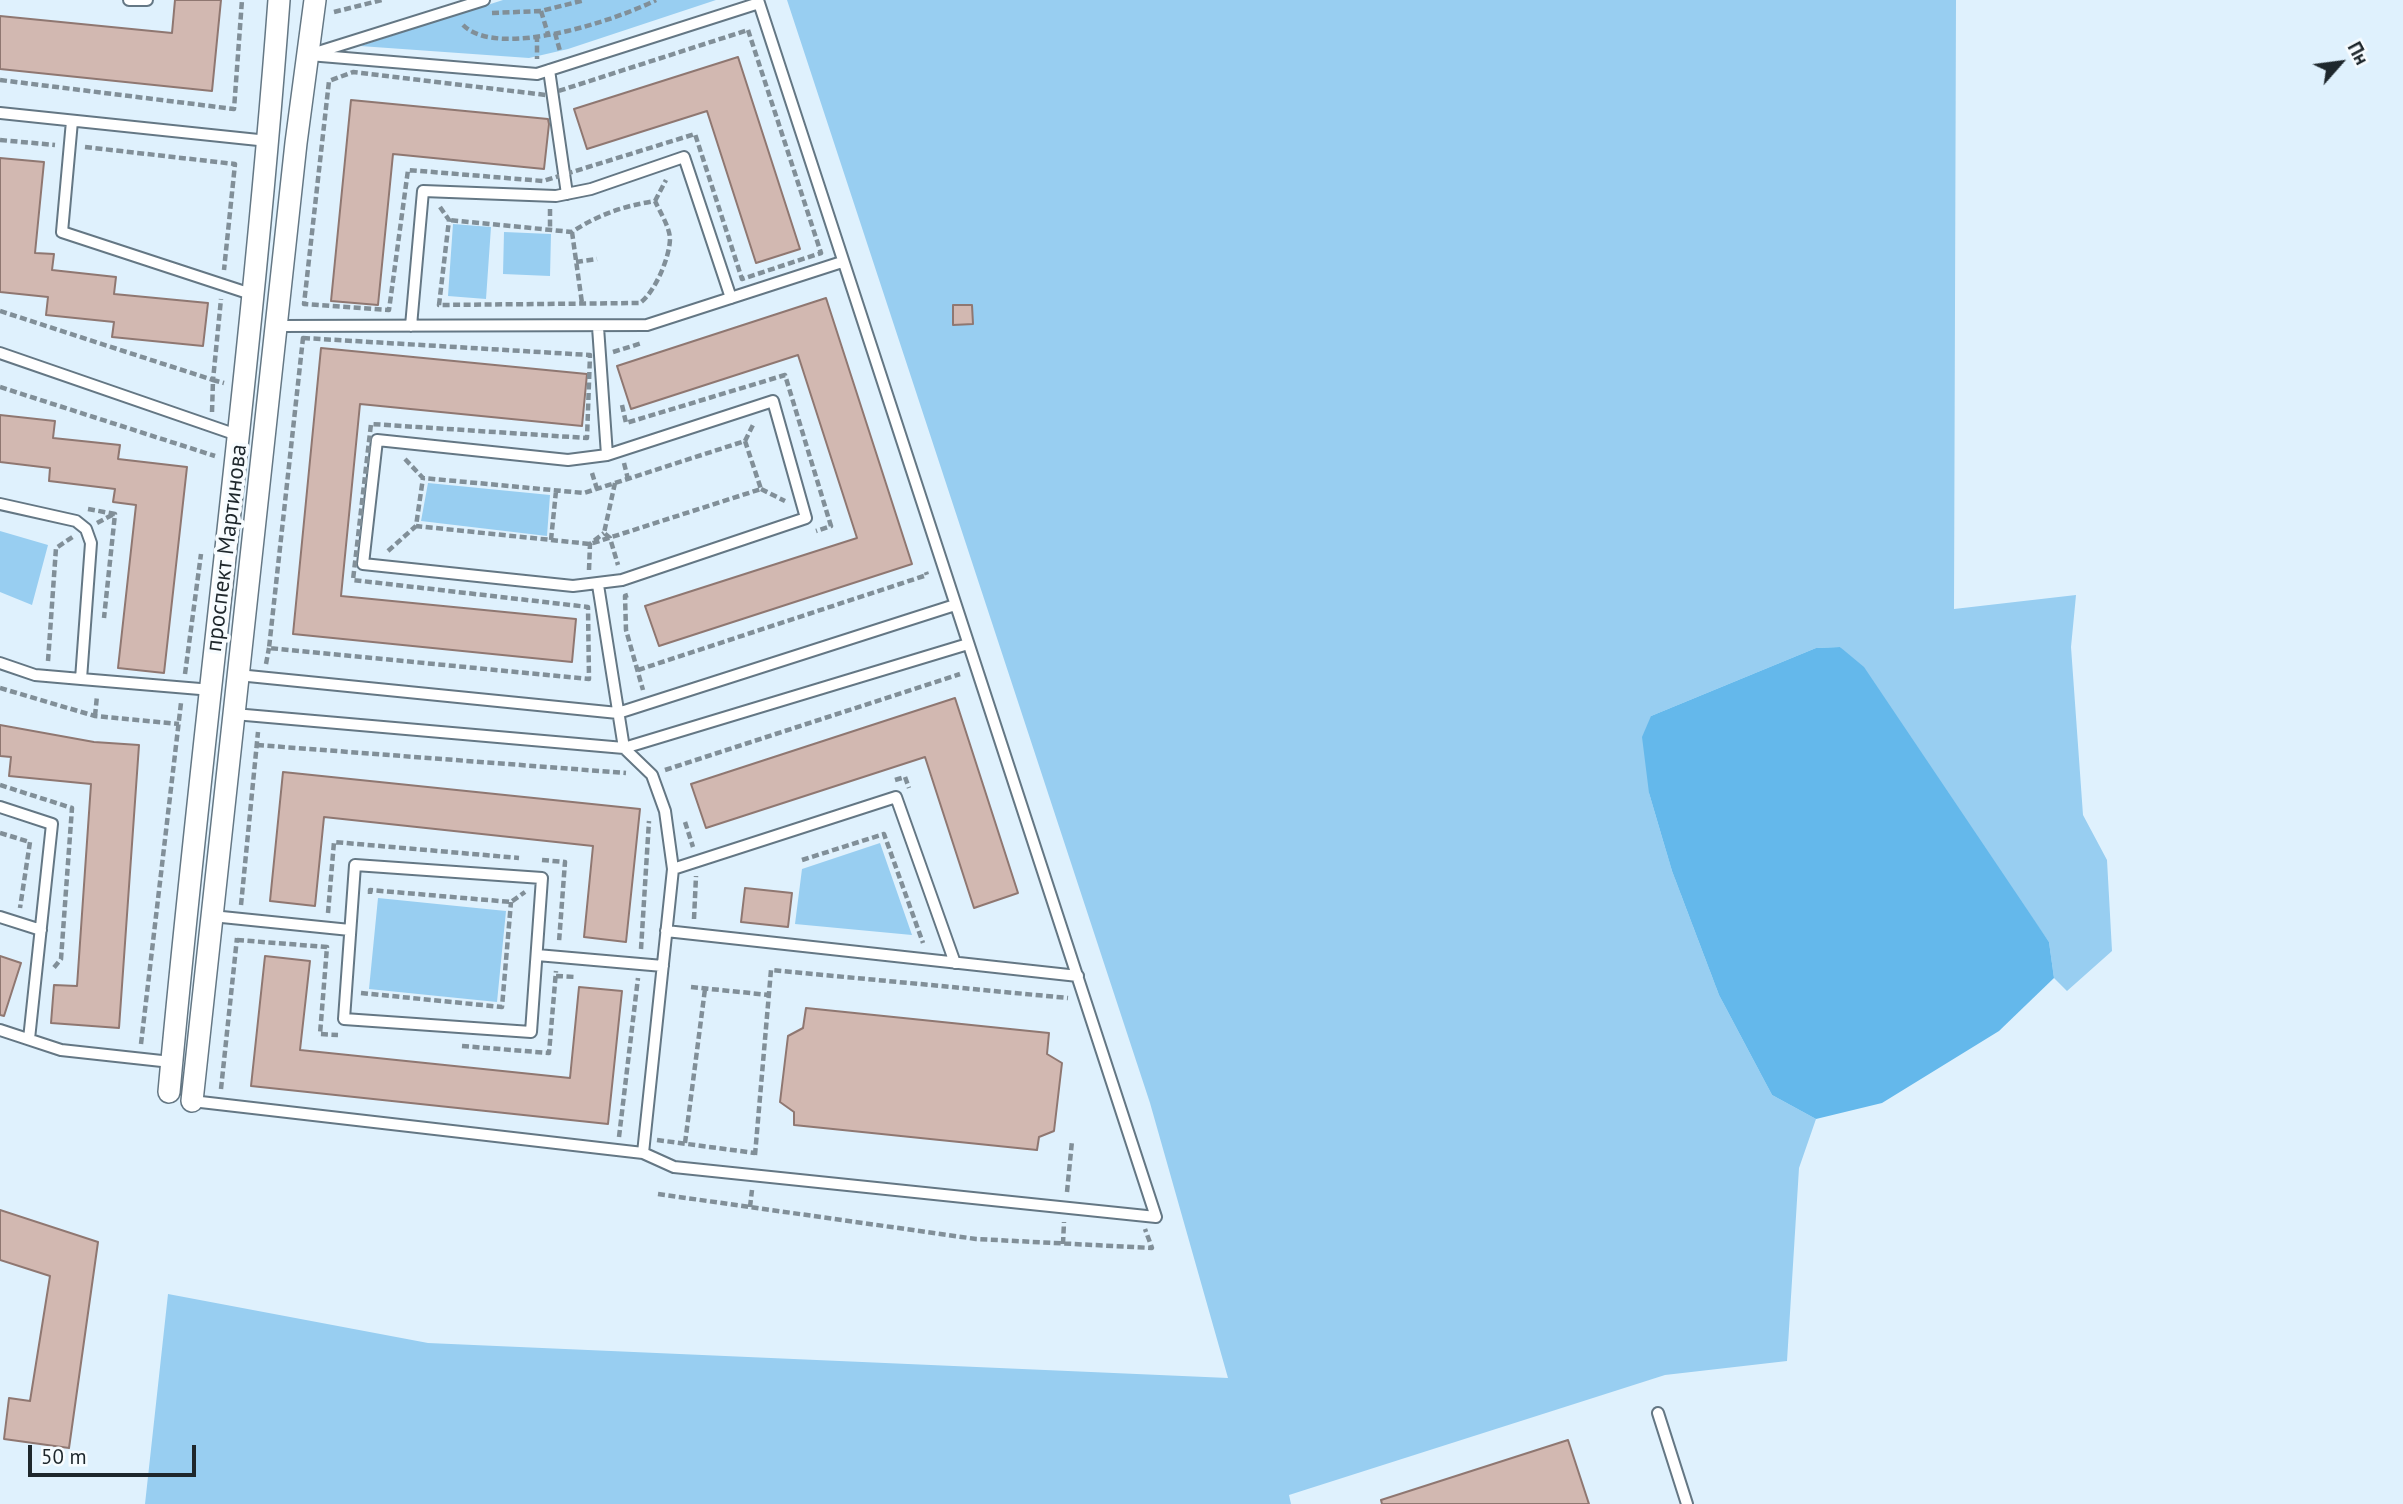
<!DOCTYPE html>
<html>
<head>
<meta charset="utf-8">
<style>
	body { margin:0 }
	#map { position:relative; width:2403px; height:1504px; overflow:hidden; background:#dff1fd; font-family:"PT Sans",sans-serif }
	canvas { display:block }
	.north { position:absolute; left:2305px; top:28px; width:70px; height:70px; -webkit-text-stroke:5px #f7fcff; paint-order:stroke; rotate:62deg; font-size:19px; font-weight:700; line-height:28px; text-align:center; color:#1e272c }
	.north::after { content:''; display:block; margin:auto; width:24px; height:32px; background:#1e272c; clip-path:polygon(50% 0,100% 100%,50% 72%,0 100%) }
	.scale { position:absolute; left:28px; top:1445px; width:168px; height:32px; box-sizing:border-box; border:4px solid #1e272c; border-top:0; padding-left:9px; font-size:21px; line-height:24px; white-space:nowrap; color:#1e272c; -webkit-text-stroke:5px #f7fcff; paint-order:stroke }
</style>
</head>
<body>
<div id="map">
<canvas width="2403" height="1504"></canvas>
<div class="north">Пн</div>
<div class="scale">50 m</div>
</div>
<script>
const c = document.querySelector('canvas').getContext('2d');
c.lineJoin = 'round';
function fillPath(path, color) {
  c.fillStyle = color;
  c.fill(path, 'evenodd');
}
function strokePath(path, color, width, dash) {
  c.strokeStyle = color;
  c.lineWidth = width;
  c.lineCap = dash ? 'butt' : 'round';
  c.setLineDash(dash || []);
  c.stroke(path);
}
function drawText(font, color, halo, rows, align = 'center') {
  c.font = font + ' "PT Sans",sans-serif';
  c.lineWidth = 7;
  c.setLineDash([]);
  c.textBaseline = 'middle';
  c.strokeStyle = halo;
  c.fillStyle = color;
  for (const [text, x, y, turn = 0] of rows) {
    c.save();
    c.translate(x, y);
    c.rotate((+turn || 0) * Math.PI / 180);
    c.textAlign = isNaN(turn) ? turn : align;
    if (halo) c.strokeText(text, 0, 0);
    c.fillText(text, 0, 0);
    c.restore();
  }
}
fillPath(new Path2D(`
	M503,0H716L568,49L529,58L360,46Z
	M787,0H1956L1954,609L2076,595L2071,647L2083,815L2107,860L2112,951L2067,991L2054,978L2049,942L1840,647L1816,648L1651,716L1649,793L1672,871L1719,995L1772,1095L1816,1119L1799,1168L1787,1361L1665,1375L1289,1495L1291,1504H145L168,1294L428,1343L1228,1378L1150,1103Z
	M453,224L491,227L486,299L448,296Z
	M504,232L551,234L550,276L503,274Z
	M428,483L550,495L547,536L421,521Z
	M0,531L48,545L32,605L0,592Z
	M880,843L912,935L795,924L802,869Z
	M378,898L506,911L497,1002L369,989Z`), '#98cef1');
fillPath(new Path2D(`
	M1840,647L1864,667L2049,942L2054,978L1999,1031L1882,1103L1816,1119L1772,1095L1719,995L1672,871L1649,793L1642,737L1651,716L1816,648Z`), '#64b8eb');
const building = new Path2D(`
	M175,0H221L212,91L0,69V16L172,33Z
	M738,57L800,249L756,263L707,111L587,149L574,109Z
	M351,100L548,119L549,124L544,169L393,154L378,305L331,301Z
	M0,158L44,162L35,253L54,254L52,270L116,277L114,294L208,303L203,346L112,337L114,322L46,315L48,297L0,292Z
	M826,298L912,564L659,646L645,606L857,538L798,355L631,409L617,366Z
	M953,305H972L973,324L953,325Z
	M321,348L587,374L582,426L360,404L341,596L576,619L572,662L293,634Z
	M0,415L55,421L53,438L120,445L118,459L187,467L164,673L118,668L136,505L113,502L115,489L49,481L50,468L0,462Z
	M955,698L1018,893L974,908L925,757L706,828L691,784Z
	M0,725L94,742L139,745L119,1028L51,1023L54,985L77,986L91,784L9,776L11,757L0,756Z
	M283,772L640,809L626,942L584,937L593,846L324,817L315,906L270,901Z
	M745,888L792,893L788,927L741,922Z
	M0,956L21,963L4,1016L0,1015Z
	M265,956L310,961L300,1050L570,1078L579,987L622,991L608,1124L251,1086Z
	M806,1008L1049,1033L1047,1054L1062,1063L1054,1131L1039,1137L1037,1150L794,1125V1112L780,1102L788,1036L803,1028Z
	M0,1210L98,1242L69,1448L4,1439L9,1398L30,1401L50,1276L0,1260Z
	M1568,1440L1589,1504H1382L1381,1500Z`);
fillPath(building, '#d2b8b1');
strokePath(building, '#8f7771', 2);
const service = new Path2D(`
	M129,0H147
	M315,53L484,0
	M309,55L537,74L759,3
	M549,70L567,194
	M0,113L268,141
	M72,121L62,232L254,295
	M278,326L647,325L842,262
	M411,326L423,191L556,196L591,189L684,157L731,298
	M598,327L607,455
	M0,353L240,436
	M773,401L806,518L622,580L573,586L363,564L377,440L568,460L607,455Z
	M0,504L76,521L86,529L91,543L81,679L212,690
	M598,585L624,748L652,775L665,811L673,869L643,1153
	M0,663L35,675L81,679
	M238,675L618,713L955,605
	M234,714L624,748L968,644
	M0,807L52,824L29,1039
	M355,865L542,878L531,1032L344,1019Z
	M673,869L896,797L955,963
	M212,916L350,930
	M0,917L41,930
	M666,931L1078,976
	M537,955L663,966
	M0,1030L61,1050L171,1062
	M192,1101L643,1153L674,1167L1156,1217L758,0
	M1658,1413L1687,1504`);
const minor = new Path2D(`
	M169,1092C202,728 252,365 279,0
	M192,1101L296,143L315,0`);
strokePath(service, '#647784', 14);
strokePath(minor, '#647784', 24);
strokePath(new Path2D(`
	M541,11L548,34
	M334,12L382,0
	M492,13L541,11L585,0
	M463,25C498,60 617,20 656,0
	M748,30L821,253L742,279L695,134L543,181L408,170L389,310L304,304L329,81L353,72L546,95Z
	M555,33L560,51
	M537,35V59
	M0,80L234,109L242,0
	M0,140L55,145
	M85,147L235,164L224,270
	M655,201L666,180
	M440,207L449,220L439,305L640,303C655,292 670,257 670,238C669,226 660,212 655,201C624,206 599,214 572,232L449,220
	M550,209V230
	M572,232L582,303
	M576,262L597,259
	M0,311L213,380L221,299
	M303,338L590,355L587,438L371,424L353,580L588,607L589,679L269,648Z
	M613,352L642,343
	M0,387L215,456
	M622,405L626,423L785,375L831,526L816,531
	M212,412L213,380L224,383
	M745,441L754,423
	M405,459L423,478L584,493L745,441L761,489L590,544L416,526L423,478
	M624,463L628,479
	M592,473L597,489
	M615,483L604,533L610,538L618,565
	M761,489L785,501
	M88,509L115,514L104,618
	M97,523L114,514
	M551,540L556,491
	M388,551L416,526
	M589,570L590,544L604,533
	M628,595L625,596L626,630L643,690
	M48,661L56,548L74,536
	M266,664L269,648
	M638,670L927,575L926,572
	M185,674L201,554
	M0,688L95,716L179,724
	M95,716L97,696
	M257,745L626,773
	M665,770L960,674
	M895,780L905,777L909,788
	M0,785L72,808L61,959L52,970
	M685,822L693,847
	M0,833L30,842L20,908
	M542,860L565,862L559,942
	M802,860L884,834L923,943
	M370,894V890L511,902L525,892
	M241,905L258,732
	M328,913L334,842L519,858
	M694,919L696,876
	M237,940L327,947L320,1034L338,1035
	M641,949L649,821
	M556,976L576,977
	M691,987L769,995
	M361,993L502,1007L511,902
	M141,1044L181,703
	M462,1046L549,1053L556,971
	M221,1089L237,938
	M619,1137L638,978
	M657,1140L755,1153
	M685,1143L705,989
	M755,1155L771,970L1068,998
	M1067,1192L1072,1141
	M658,1194L976,1239L1152,1248L1145,1229
	M750,1207L752,1190
	M1063,1244L1064,1222`), '#818f98', 4.5, [7, 3.5]);
strokePath(service, '#fff', 10);
strokePath(minor, '#fff', 21);
drawText('23px', '#1e272c', '#f7fcff', [
	["проспект Мартинова",227,548,-83]
]);
</script>
</body>
</html>
